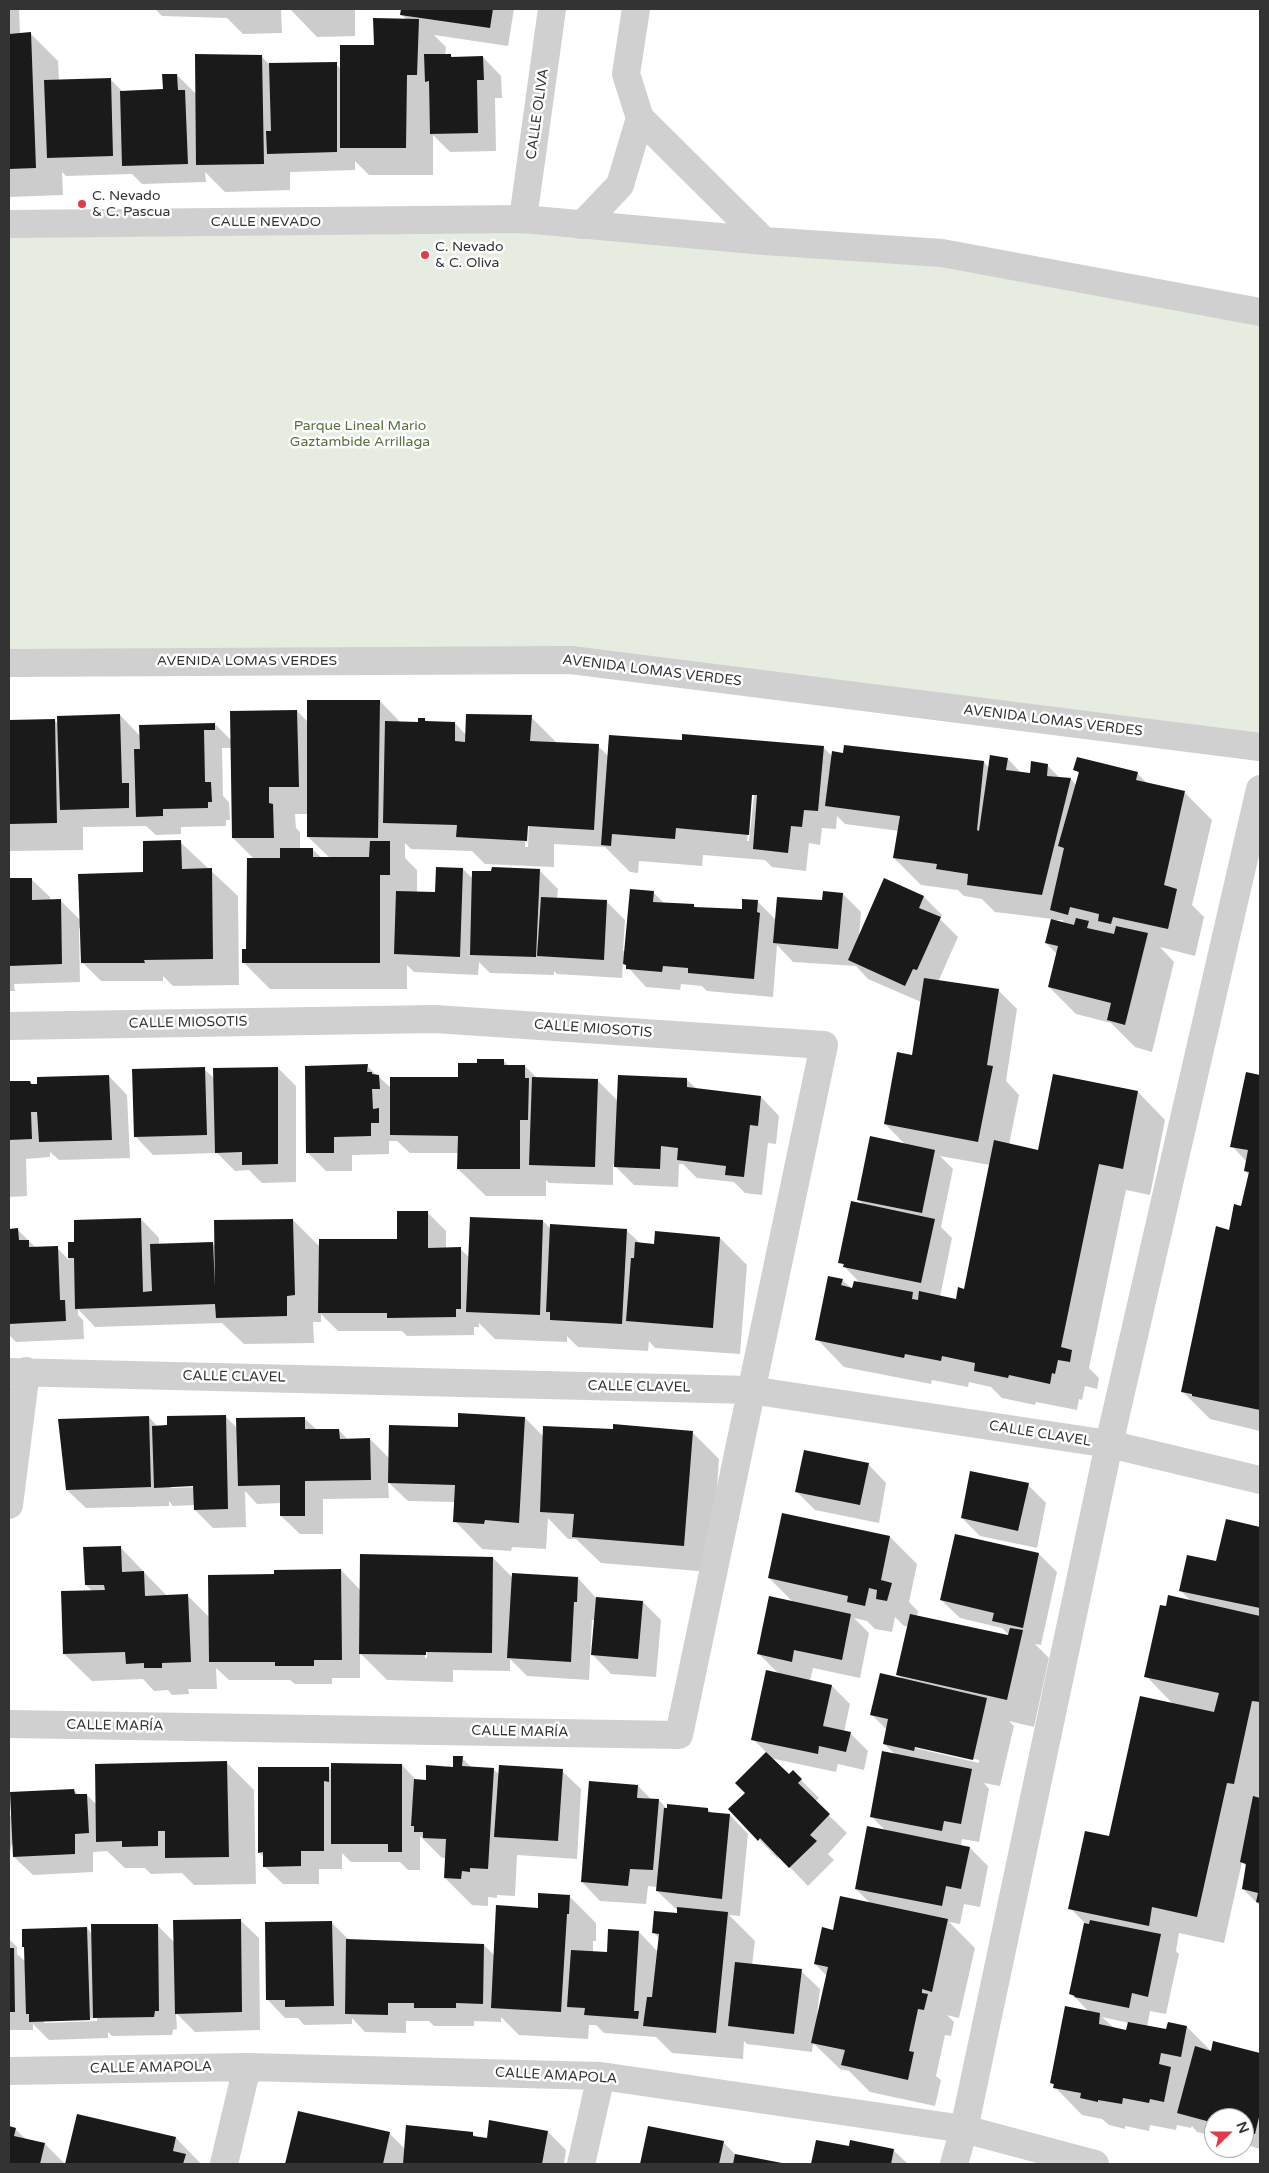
<!DOCTYPE html>
<html>
<head>
<meta charset="utf-8">
<style>
	body { margin:0 }
	#map { position:relative; width:1269px; height:2173px; overflow:hidden; background:#fff; font-family:"Varela Round",sans-serif }
	canvas { display:block }
	.frame { position:absolute; inset:0; border:10px solid #333; pointer-events:none }
	.north { position:absolute; left:1204px; top:2108px; width:50px; height:50px; box-sizing:border-box; background:#fff; border:1px solid #adadad; border-radius:50%; rotate:68deg; font-size:14px; font-weight:700; line-height:20px; text-align:center; color:#333 }
	.north::after { content:''; display:block; margin:auto; width:18px; height:22px; background:#e63946; clip-path:polygon(50% 0,100% 100%,50% 72%,0 100%) }
</style>
</head>
<body>
<div id="map">
<canvas width="1269" height="2173"></canvas>
<div class="frame"></div>
<div class="north">N</div>
</div>
<script>
const c = document.querySelector('canvas').getContext('2d');
c.lineJoin = 'round';
function fillPath(path, color) {
  c.fillStyle = color;
  c.fill(path, 'evenodd');
}
function strokePath(path, color, width, dash) {
  c.strokeStyle = color;
  c.lineWidth = width;
  c.lineCap = dash ? 'butt' : 'round';
  c.setLineDash(dash || []);
  c.stroke(path);
}
function drawText(font, color, halo, rows, align = 'center') {
  c.font = font + ' "Varela Round",sans-serif';
  c.lineWidth = 5;
  c.setLineDash([]);
  c.textBaseline = 'middle';
  c.strokeStyle = halo;
  c.fillStyle = color;
  for (const [text, x, y, turn = 0] of rows) {
    c.save();
    c.translate(x, y);
    c.rotate((+turn || 0) * Math.PI / 180);
    c.textAlign = isNaN(turn) ? turn : align;
    if (halo) c.strokeText(text, 0, 0);
    c.fillText(text, 0, 0);
    c.restore();
  }
}
fillPath(new Path2D(`
	M523,219L764,241L1260,312V747L571,660L9,663V224Z`), '#e6ecdf');
fillPath(new Path2D(`
	M9,9H19L20,34H31L58,61L59,81L110,79L123,92L164,91L177,75L197,95L261,56L269,64H336L341,69L375,46L407,20L402,15L403,9H514L508,46L434,35L446,47L445,55H450L454,58L483,57L501,76L502,98H495L496,151L450,152L433,135V175H369L355,161V170L290,172V190L225,192L205,172L206,182L142,184L132,174L66,176L62,172L63,195L9,197Z
	M155,9H281L282,33L243,34L227,18L162,16Z
	M290,9H355V36L317,37Z
	M380,701L401,723H419L424,719L428,723H455L466,735L531,717L558,744L598,746L608,756L823,747L833,757L984,762L989,768L1008,759L1022,774L1031,775L1047,765L1060,778L1071,779L1077,786L1080,775L1075,769L1137,773L1148,784L1185,793L1212,820L1192,905L1204,917L1195,956L1160,947L1174,962L1152,1052L1135,1047L1111,1023L1076,1014L1049,987L1057,954L1046,943L1052,919L995,912L982,899L964,896L958,890L921,885L894,858L899,831L845,824L837,816L836,829L822,828L820,845L809,843L806,871L772,867L765,860L703,855L702,866L639,861L638,873L630,872L605,847L554,844V867L485,864L472,851L411,849L405,843V858L417,870V893H437L463,869L473,879L539,870L558,889L557,899L606,901L625,920L623,951L626,952L653,892L665,904L693,905L697,908L743,911L757,901L776,920L843,894L861,912L859,937L924,897L942,915L940,919L958,937L938,982L998,990L1017,1009L1006,1081L1019,1095L1009,1145L1039,1151L1138,1092L1165,1120L1150,1195L1126,1190L1089,1368L1099,1378L1097,1389L1085,1386L1082,1400L1079,1399L1077,1410L1036,1402L1035,1405L1002,1398L991,1387L969,1382L968,1387L932,1380L931,1384L844,1367L817,1339L842,1280L853,1289L860,1283L840,1262L864,1205L858,1199L906,1145L885,1124L913,1056L921,1002L868,979L856,966L793,962L777,945L773,997L707,991L702,986L681,984L680,990L646,987L623,962L622,978L557,974L554,971V975L490,973L479,962L478,975L414,972L407,965V989H270L243,962L248,950L254,859L233,838L232,748H222L223,796L229,802L230,820H226V826L181,827V834L156,835L146,826L83,827V850L9,851V721H55L59,725L120,715L140,736L215,724L232,741L297,711L308,722ZM529,761H531L528,847H525ZM752,792L754,795L749,841H747ZM295,814H308V837L330,858H322L312,849H300V832L296,828ZM1055,920H1062L1066,924L1055,921ZM940,1156L990,1165L965,1290L957,1300L940,1297L952,1238L941,1227L953,1169Z
	M180,842L238,896L239,985L173,986L163,976V981H101L83,963L81,928H79L80,982L14,984L15,991H9V880L31,879L50,897V900H60L81,921L144,873Z
	M504,1061L509,1066H525L537,1078L597,1080L618,1101L686,1079L697,1089L761,1097L779,1116L776,1144L768,1143L762,1195L745,1193L734,1182L697,1178L683,1164H679L678,1187L634,1185L613,1164V1185L549,1183L546,1180V1196H486L458,1169L459,1153H410L397,1141H389V1154L352,1155V1171H326L308,1153L367,1066L392,1089L459,1079L478,1065Z
	M278,1068L296,1086V1182L262,1183L249,1170L235,1171L217,1153L153,1155L135,1136L204,1069L215,1079Z
	M1247,1073L1260,1077V1431L1210,1419L1182,1391L1230,1231L1242,1208L1249,1175L1245,1171L1247,1162L1232,1146Z
	M109,1076L127,1095L130,1158L59,1160L50,1152V1157L26,1159L27,1196L9,1197V1082H30L33,1085Z
	M427,1212L446,1231V1249H460L470,1258L543,1221L551,1229L626,1230L640,1243L655,1245L720,1238L747,1265L740,1354L655,1348L649,1341L648,1351L578,1347L567,1336V1342L495,1339L479,1323V1327H474V1335L407,1336L402,1331H338L321,1314V1322H313L314,1343L244,1344L222,1323L95,1327L78,1309V1315L83,1320L84,1339L16,1342L9,1335V1230H18L36,1248H57L69,1260V1244L76,1243L141,1219L159,1238V1245L212,1243L216,1246L293,1220L320,1247L398,1241Z
	M225,1416L238,1429L304,1418L317,1430H339L348,1440L370,1439L390,1459L459,1428L525,1418L544,1437L692,1432L719,1459L711,1572L601,1563L576,1539H568L548,1518L546,1549L512,1547L511,1551L482,1549L455,1521V1502L408,1501L388,1482L389,1498L323,1499V1534H300L281,1516V1503L257,1504L245,1491L246,1527L213,1528L195,1510V1505L173,1506L169,1501V1506L86,1508L67,1490L149,1417L158,1427ZM199,1485V1487L171,1488V1486Z
	M868,1464L886,1483L879,1523L815,1510L797,1492Z
	M1028,1485L1046,1503L1037,1548L980,1536L962,1518Z
	M783,1515L890,1537L917,1564L909,1602L918,1611L917,1616L1011,1637L1002,1628L960,1618L941,1600L956,1536L1039,1554L1057,1572L1041,1645L1035,1644L1049,1658L1034,1727L1009,1721L1014,1726L1000,1786L984,1783L989,1789L979,1842L962,1839L961,1846L970,1848L988,1866L980,1907L964,1904L960,1924L949,1922L975,1948L959,2018L947,2015L954,2022L951,2036L945,2035L936,2076L941,2080L935,2106L870,2092L849,2071L840,2069L813,2043L812,2052L747,2044L744,2041L743,2059L672,2053L656,2037L604,2033L596,2025H589L588,2039L519,2035L501,2017V2022L474,2021V2026H434L429,2021H406V2033L365,2032L352,2018V2024L304,2025L298,2018H285L267,1999L332,1923L349,1940L484,1945L495,1956L539,1910L569,1896L596,1923V1941H593V1952L608,1953L639,1932L658,1952L660,1939L654,1933L678,1915L679,1910L676,1909L657,1891L658,1887L648,1886L646,1904L600,1901L582,1882L638,1786L652,1800H659L668,1810L708,1809L712,1814L730,1815L748,1834L740,1916L729,1915L755,1941L752,1965L801,1971L820,1989L817,2015L818,2016L827,1976L815,1964L834,1932L871,1904L856,1889L886,1831L871,1816L896,1755L884,1744L887,1730L871,1714L903,1680L898,1675L909,1626H904L895,1617L892,1632L875,1629L867,1621L854,1618L869,1633L860,1678L813,1668L810,1681L832,1686L850,1704L844,1732L850,1733L868,1751L864,1770L838,1764L836,1772L770,1758L789,1775L801,1780L819,1798L815,1802L847,1833L828,1854L834,1860L808,1886L779,1856L777,1858L730,1809L746,1793L767,1753L753,1739L779,1674L759,1654L794,1603L769,1578ZM915,1746L979,1760V1763L915,1748Z
	M1227,1521L1260,1528V1906L1243,1889L1247,1867L1242,1862L1224,1943L1179,1933L1176,1951L1179,1954L1166,2014L1150,2011L1147,2027L1167,2031L1168,2023L1187,2027L1212,2052L1214,2042L1260,2054V2149L1244,2144V2118H1214V2136L1197,2132L1192,2126L1191,2128L1177,2125L1176,2130L1150,2125L1149,2131L1125,2126V2129L1109,2125L1102,2119L1082,2115L1051,2083L1089,2012L1071,1993L1085,1923L1070,1908L1110,1837L1174,1705L1146,1676L1167,1608L1192,1602L1180,1590L1217,1562ZM1102,2017L1129,2023L1127,2031L1114,2028Z
	M120,1547L167,1596L187,1595L210,1618L275,1575L341,1570L361,1591L493,1558L513,1578H578L596,1598L643,1602L661,1620L656,1677L611,1674L593,1655L595,1620H592L589,1680L527,1676L510,1659V1671L453,1670V1682L387,1680L360,1653V1678H332V1684H295L290,1680H229L216,1668L217,1689H188L189,1694L172,1695L168,1690L154,1691L143,1679L92,1681L64,1654L92,1591L86,1585ZM426,1582H428L427,1658H425Z
	M462,1758L472,1768L493,1769L500,1775L562,1771L581,1789L577,1859L517,1855L515,1896L497,1895V1898L488,1897V1906L472,1905L445,1878V1858H442L420,1836V1870H408L400,1862H351L342,1853V1869H319V1884H283L264,1866V1857L259,1852L329,1768L333,1772L402,1765L417,1781H427L454,1768Z
	M227,1763L254,1790L256,1884L194,1885L182,1873L151,1874L145,1868H125L107,1851L93,1852V1872L33,1875L14,1857L13,1840L9,1855V1814L13,1818L74,1790L79,1796L87,1795L97,1805Z
	M240,1920L259,1938L260,2030L195,2032L176,2013L177,2029L173,2030L172,2035L112,2036L108,2032V2038L49,2040L33,2024V2030H9V1939L17,1947V1954L26,1962V1949L23,1947L87,1928L92,1934L157,1925L175,1943ZM97,2018V2021L44,2023V2020Z
	M298,2113L390,2134L405,2149L472,2133L477,2138L488,2139L548,2132L566,2150L564,2164H286Z
	M78,2115L176,2138L201,2164H67Z
	M9,2127L15,2129L27,2140L45,2144L65,2164H9Z
	M649,2127L723,2142L736,2155L780,2164H641Z
	M817,2141L849,2148L893,2150L908,2164H812Z`), '#0003');
fillPath(new Path2D(`
	M401,9H493L490,28L400,15Z
	M373,18L419,19L417,75H407L406,148H340V45H374Z
	M31,32L36,168L9,169V34Z
	M195,54L262,55L264,164L196,165Z
	M424,54H451V57L483,56L484,80H477L478,133L430,134L429,81L425,82Z
	M337,62V152L267,154L266,131H271L269,63Z
	M162,74H177L178,90H185L188,164L122,166L120,91L163,89Z
	M111,78L113,156L47,158L44,80Z
	M307,700H380L378,838L307,837Z
	M297,710L299,787H269V803L273,804L274,838H232L230,711Z
	M120,714L122,783H129V808L60,810L57,716Z
	M466,714L532,715L530,741L599,744L594,830L528,826L527,841L456,837L457,825L383,823L385,721L418,722V718H425V721L455,722V741L465,742Z
	M55,719L57,823L9,824V720Z
	M215,723V730H204L205,782H211L212,802H208V808L163,809V816L136,817L134,749H140L139,725Z
	M682,734L824,746L818,811L804,810L802,827L791,826L788,853L753,849L757,795H752L749,835L676,828L675,839L612,834L611,846L601,845L609,735L682,740Z
	M844,745L984,761L977,830L979,831L990,755L1008,758L1006,770L1030,773L1031,761L1048,764L1047,776L1071,778L1042,895L967,885L968,874L936,869L937,864L893,858L900,816L825,806L832,751L843,753Z
	M1077,757L1138,772L1136,780L1185,791L1164,885L1177,889L1168,929L1113,917L1111,924L1098,921L1099,914L1070,907L1068,915L1050,910L1064,848L1058,846L1079,772L1073,770Z
	M181,840L182,869L212,868L213,959L144,960L145,963H81L78,874L143,872V841Z
	M370,841H390V875H380V963H242V949H246L247,858H280V848H313V857H369Z
	M436,867L463,868L460,957L394,954L396,891L435,892Z
	M492,867L540,869L536,957L470,955L472,871H491Z
	M9,878H32V900L61,899L62,964L9,966Z
	M884,878L924,896L919,908L941,917L917,970L913,969L905,986L848,960Z
	M630,889L654,891L653,902L694,904V907L742,909V899L758,900L757,912L760,913L754,979L688,973V968L663,966L662,972L626,969V965L623,964Z
	M823,891L843,893L838,949L773,943L777,897L822,900Z
	M541,897L607,900L604,960L537,956Z
	M1076,918L1089,921L1087,928L1114,934L1116,926L1148,933L1125,1025L1107,1020L1111,1003L1048,987L1058,946L1045,943L1051,919L1074,925Z
	M924,978L999,989L987,1065L993,1066L978,1142L884,1124L897,1052L912,1055Z
	M477,1059H504V1065H525V1078H529L528,1120H520V1169H457L458,1136L390,1135V1077H458V1063H477Z
	M368,1064L367,1072H372V1074L379,1075L380,1089H372L373,1109L379,1108V1123H371V1136L334,1137V1153H306L305,1066Z
	M205,1067L207,1135L134,1137L132,1069Z
	M278,1067V1164L242,1165V1152L215,1153L213,1068Z
	M1246,1072L1260,1075V1410L1192,1396V1394L1181,1392L1216,1226L1229,1230L1234,1204L1241,1206L1249,1172L1244,1171L1248,1150L1230,1147Z
	M1053,1074L1138,1091L1123,1169L1099,1164L1061,1347L1072,1350L1070,1362L1058,1360L1055,1374L1052,1373L1050,1384L1009,1375L1008,1378L974,1371L975,1363L942,1356L941,1361L905,1354L904,1358L815,1340L828,1276L843,1279L841,1285L852,1288L854,1281L913,1292L912,1299L918,1300L919,1291L956,1299L958,1287L964,1289L994,1140L1038,1150Z
	M109,1075L112,1140L39,1142L37,1112H31L32,1139L9,1140V1081H30L31,1084H37V1077Z
	M618,1075L687,1078V1087L761,1096L758,1126L750,1125L744,1177L725,1175L726,1166L677,1160L678,1148L661,1146L660,1169L614,1167Z
	M532,1077L598,1079L595,1167L529,1165Z
	M870,1136L935,1150L922,1213L857,1200Z
	M851,1201L935,1219L921,1283L843,1267L844,1264L838,1263Z
	M397,1211H428V1248L461,1247V1309H456V1317L387,1318V1313H318L319,1239H397Z
	M470,1217L543,1220L540,1315L466,1312Z
	M141,1218L143,1292L152,1291L150,1244L213,1242L215,1287L214,1220L293,1219L295,1295L287,1296V1316L216,1318L215,1304L75,1309L74,1258H68V1242H74V1220Z
	M550,1224L627,1229L622,1324L550,1320V1312H546Z
	M18,1228L19,1240H29V1247L58,1246L60,1300H65L66,1321L9,1324V1229Z
	M655,1231L720,1237L713,1328L626,1321L631,1258H634L635,1242L654,1244Z
	M458,1413L525,1417L519,1523L485,1520L484,1524L453,1522L455,1485L388,1483L389,1425L458,1427Z
	M226,1415L228,1509L194,1510L193,1486L154,1488L152,1426L167,1425V1416Z
	M149,1416L151,1487L66,1490L58,1419Z
	M305,1417V1429H339L340,1439L370,1438L371,1480L305,1481V1516H280V1485L238,1486L236,1418Z
	M613,1424L693,1431L684,1546L572,1537L574,1514L540,1512L543,1426L613,1429Z
	M804,1450L869,1463L860,1505L795,1492Z
	M970,1471L1029,1483L1018,1531L961,1518Z
	M782,1513L890,1536L881,1580L892,1583L887,1601L876,1599L877,1590L869,1588L865,1606L847,1602L848,1596L768,1578Z
	M1226,1519L1260,1527V1608L1179,1591L1187,1555L1216,1561Z
	M955,1534L1039,1553L1023,1628L992,1621L994,1613L940,1600Z
	M121,1546L122,1572L144,1571L145,1596L188,1594L191,1662L162,1663V1668H144V1663L126,1664L125,1652L63,1654L61,1591L105,1590L104,1585H85L83,1547Z
	M360,1554L493,1557L492,1653L426,1652V1655L359,1654Z
	M341,1569L342,1660H314V1666H275V1662H209L208,1575L274,1574V1570Z
	M512,1573L578,1577L577,1602H574L571,1662L507,1658Z
	M1168,1595L1260,1616V1702L1252,1701L1234,1784L1227,1783L1197,1917L1152,1907L1149,1926L1068,1909L1085,1831L1109,1836L1140,1696L1214,1712L1219,1693L1144,1677L1160,1605L1166,1606Z
	M769,1596L851,1614L842,1660L794,1650L792,1662L757,1654Z
	M596,1597L643,1601L638,1659L591,1655Z
	M910,1614L1008,1635L1010,1628L1023,1630L1007,1700L896,1675Z
	M766,1670L832,1685L823,1726L851,1732L846,1752L819,1746L818,1754L751,1740Z
	M880,1673L987,1698L973,1760L915,1747L914,1751L883,1744L888,1719L870,1715Z
	M882,1751L972,1769L961,1824L944,1821L942,1831L870,1817Z
	M766,1752L789,1774L793,1770L802,1779L798,1783L830,1814L810,1835L817,1841L789,1868L760,1838L758,1841L728,1809L745,1793L735,1783Z
	M453,1756H463L462,1766L494,1768L488,1869L470,1868V1872L462,1871L461,1879L444,1878L446,1839L423,1838V1832H414V1826H411L414,1779L426,1780V1765L453,1767Z
	M227,1761L229,1857L165,1858V1831H158V1846L122,1847V1841L96,1842L95,1764Z
	M331,1763L402,1764V1852H388V1844H331Z
	M499,1765L563,1769L558,1841L494,1837Z
	M258,1767H329V1782L324,1781V1851H301V1866L263,1867V1852L258,1853Z
	M589,1781L638,1785L637,1798L659,1799L653,1870L630,1869L628,1886L581,1882Z
	M74,1789L75,1794H87L89,1833L75,1834V1854L13,1857L10,1792Z
	M1253,1796L1260,1798V1903L1256,1902L1258,1893L1242,1889L1246,1864L1240,1862Z
	M667,1804L708,1808V1812L730,1814L722,1899L656,1891L664,1808H667Z
	M867,1826L970,1847L961,1889L946,1886L942,1906L855,1889Z
	M538,1893L570,1895L569,1914H567L561,2012L491,2008L496,1905L538,1908Z
	M840,1896L948,1919L932,1992L922,1989V1993L928,1994L924,2010L918,2009L909,2051L914,2052L908,2080L841,2065L845,2050L811,2043L828,1967L814,1964L822,1927L833,1930Z
	M677,1907L728,1912L716,2033L643,2026L647,1997H652L659,1934L652,1933L654,1911L677,1913Z
	M241,1919L242,2012L175,2014L173,1920Z
	M1090,1920L1161,1934L1148,1997L1132,1993L1129,2008L1074,1997L1075,1996L1069,1994L1084,1923L1089,1924Z
	M332,1921L334,2006L285,2007V2000H266L265,1922Z
	M91,1924H158L159,2011H155L154,2017L93,2018Z
	M87,1927L90,2020L29,2022V2014H26L24,1947H22V1929Z
	M608,1929L639,1931L634,2011H639L638,2019L584,2015L585,2008L567,2007L571,1950L607,1952Z
	M346,1939L484,1944L483,2004L456,2003V2008H414V2003H388V2015L345,2014Z
	M9,1948H14L15,2012H9Z
	M735,1962L802,1969L794,2034L728,2026Z
	M1065,2006L1100,2013L1099,2024L1126,2030L1128,2022L1166,2029L1168,2022L1187,2026L1181,2057L1161,2053L1159,2064L1171,2067L1164,2102L1150,2099L1149,2103L1123,2098L1122,2104L1098,2100V2102L1080,2098L1081,2093L1053,2088L1054,2084L1050,2083Z
	M1213,2041L1260,2053V2113L1255,2134L1244,2131V2118H1214V2123L1177,2113L1195,2046L1211,2051Z
	M298,2111L390,2132L383,2164H285Z
	M77,2114L176,2137L173,2151L186,2154L183,2164H65Z
	M489,2120L548,2131L542,2164H403L406,2125L473,2132V2136L487,2138Z
	M9,2126L16,2128L14,2136L45,2143L40,2164H9Z
	M648,2126L724,2141L719,2164H640Z
	M816,2140L849,2146L850,2140L894,2149L891,2164H811Z
	M735,2154L782,2163V2164H733Z`), '#1a1a1a');
strokePath(new Path2D(`
	M636,9L626,74L640,118L764,241
	M523,219L552,9
	M9,224L523,219L764,241L942,253L1260,312
	M582,225L620,185L640,118
	M9,663L571,660L1260,747
	M9,1026L435,1019L824,1045L679,1735L9,1724
	M9,1372L750,1390L1109,1444L1260,1480
	M9,1505L26,1371
	M9,2071L247,2067L601,2076L964,2129L1095,2164
	M224,2164L247,2067
	M581,2164L601,2076
	M954,2164L964,2129L1109,1444L1260,789`), '#d0d0d0', 28);
for (const [x, y, r, color] of [
	[82,204,5,"#e63946"],
	[425,255,5,"#e63946"]
]) {
  const dot = new Path2D();
  dot.arc(x, y, r, 0, 2 * Math.PI);
  c.fillStyle = color;
  c.fill(dot);
  strokePath(dot, '#fff', 2);
}
drawText('14px', '#333', '#fff', [
	["CALLE OLIVA",538,114,-82],
	["CALLE NEVADO",266,222],
	["AVENIDA LOMAS VERDES",247,661],
	["AVENIDA LOMAS VERDES",652,671,7],
	["AVENIDA LOMAS VERDES",1053,721,7],
	["CALLE MIOSOTIS",188,1023,-1],
	["CALLE MIOSOTIS",593,1029,4],
	["CALLE CLAVEL",234,1377,1],
	["CALLE CLAVEL",639,1387,1],
	["CALLE CLAVEL",1040,1434,9],
	["CALLE MARÍA",115,1726,1],
	["CALLE MARÍA",520,1732,1],
	["CALLE AMAPOLA",151,2068,-1],
	["CALLE AMAPOLA",556,2076,3]
]);
drawText('14px', '#333', '#fff', [
	["C. Nevado",92,196],
	["& C. Pascua",92,212],
	["C. Nevado",435,247],
	["& C. Oliva",435,263]
], 'left');
drawText('14px', '#56703f', '#fff', [
	["Parque Lineal Mario",360,426],
	["Gaztambide Arrillaga",360,442]
]);
</script>
</body>
</html>
